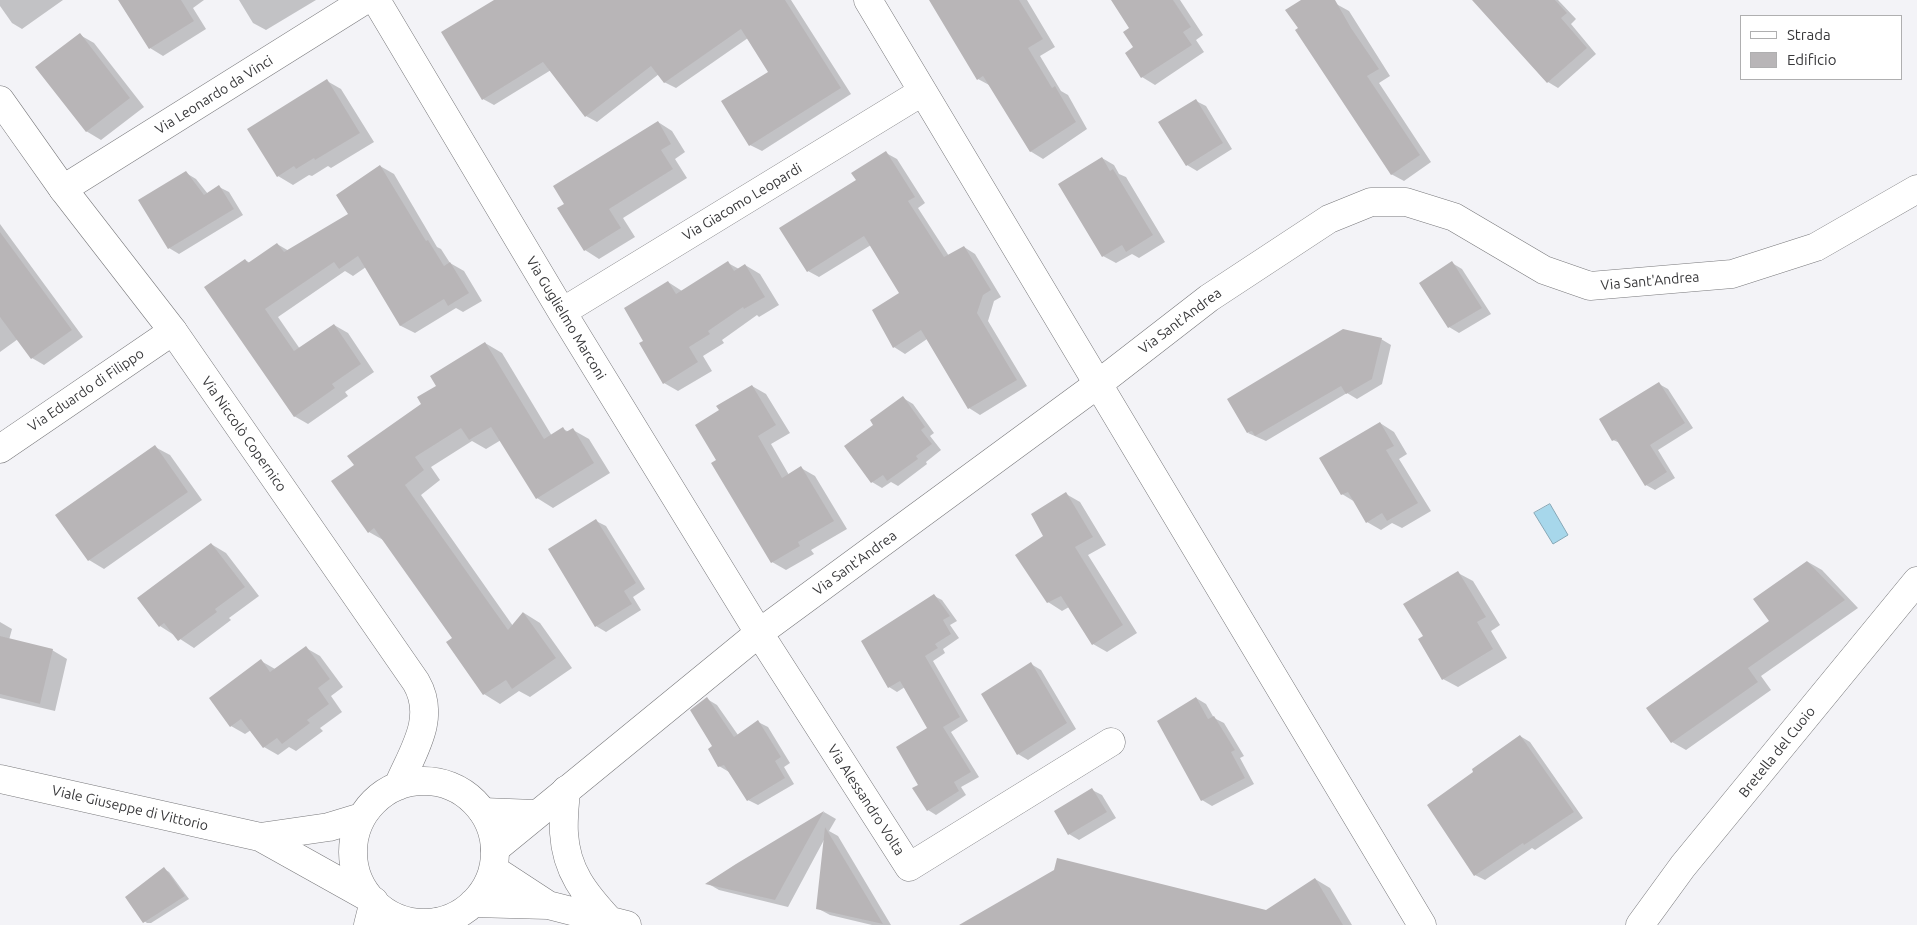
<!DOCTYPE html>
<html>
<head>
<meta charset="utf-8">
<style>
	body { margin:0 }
	#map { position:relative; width:1917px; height:925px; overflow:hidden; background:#f3f3f7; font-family:Ubuntu,sans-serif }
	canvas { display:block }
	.legend { position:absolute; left:1740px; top:15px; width:162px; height:65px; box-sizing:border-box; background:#fff; border:1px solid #afafb0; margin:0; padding:6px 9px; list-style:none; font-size:15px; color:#38383a }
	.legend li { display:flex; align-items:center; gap:10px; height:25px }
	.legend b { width:25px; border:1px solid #afafb0 }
</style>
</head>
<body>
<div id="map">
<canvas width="1917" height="925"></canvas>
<ul class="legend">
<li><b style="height:6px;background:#fff"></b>Strada</li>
<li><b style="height:14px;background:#b8b5b7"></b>Edificio</li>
</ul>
</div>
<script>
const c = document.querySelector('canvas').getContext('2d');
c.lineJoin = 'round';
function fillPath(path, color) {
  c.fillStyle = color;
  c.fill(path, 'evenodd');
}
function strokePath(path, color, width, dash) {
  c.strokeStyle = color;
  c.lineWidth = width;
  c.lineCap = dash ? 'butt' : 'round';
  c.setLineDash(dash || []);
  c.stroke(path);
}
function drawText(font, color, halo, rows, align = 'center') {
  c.font = font + ' Ubuntu,sans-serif';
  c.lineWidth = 4.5;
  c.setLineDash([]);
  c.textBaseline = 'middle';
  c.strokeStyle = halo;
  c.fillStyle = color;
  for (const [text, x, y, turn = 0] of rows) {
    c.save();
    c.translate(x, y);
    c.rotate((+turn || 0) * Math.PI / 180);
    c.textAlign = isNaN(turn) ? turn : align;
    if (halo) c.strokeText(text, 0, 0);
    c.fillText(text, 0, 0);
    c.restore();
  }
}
const water = new Path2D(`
	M1550,504L1568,535L1553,544L1534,513Z`);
fillPath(water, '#a7d7eb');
strokePath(water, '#86a7b6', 1);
fillPath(new Path2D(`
	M0,0H63L22,29L12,23L0,6Z
	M137,0H204L193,8L206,29L163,56L150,48Z
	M239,0H316L266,30L253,23Z
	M496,0H791L851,94L762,151L750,145L769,72L748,38L676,88L664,82L659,74L597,122L586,116L551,70L494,105L483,99Z
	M942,0H1027L1055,47L1040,56L1061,91L1068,95L1087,129L1043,159L1030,151L991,86L978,79Z
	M1112,0H1180L1203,35L1196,40L1204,52L1155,85L1142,77L1130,28Z
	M1303,0H1329L1349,11L1390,76L1379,83L1431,162L1404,181L1391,174L1300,29Z
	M1474,0H1558L1576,19L1571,24L1596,54L1558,88L1548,82Z
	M80,35L94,43L144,107L101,140L86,131Z
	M327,81L341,89L374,142L331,168L328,166L312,176L309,175L293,185L278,176Z
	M1196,101L1206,106L1232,149L1197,171L1187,165Z
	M658,122L672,131L685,152L675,159L687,178L623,218L635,237L599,259L585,250L566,204Z
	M886,153L897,159L925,203L918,208L949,256L964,247L975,254L1001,297L994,301L988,321L1027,386L980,415L969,408L927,339L905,354L894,347L901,294L871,245L819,277L808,271L858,181Z
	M1102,158L1114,165L1119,174L1126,177L1165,242L1139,258L1132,254L1116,263L1103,256Z
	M380,166L394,174L437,247L441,249L450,263L464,271L482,301L463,312L456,308L415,333L401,326L366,267L353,276L345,271L278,317L300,349L334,325L348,333L374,372L345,392L348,396L308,424L294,416L245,260L250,263L277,244L289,251L350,215Z
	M186,173L196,179L208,194L219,187L229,192L243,215L179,254L169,248Z
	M0,224L83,337L44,365L32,358L18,339L0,352Z
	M728,263L739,269L745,265L760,274L779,305L759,317L757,315L722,340L724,343L703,356L712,371L678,391L664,383L645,341L668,282L682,291Z
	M1452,263L1462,269L1491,314L1459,333L1449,327L1421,283Z
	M1381,339L1391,345L1382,384L1357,399L1347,393L1266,441L1248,433Z
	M485,343L502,353L552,436L563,429L569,432L573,430L589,439L610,473L553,508L537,498L501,440L486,449L472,441L431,467L440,480L421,495L513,626L524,613L540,623L572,668L530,697L519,691L500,704L484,694L453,638L385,541L369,532L355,465L423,404L438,386Z
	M1659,384L1668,389L1693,428L1658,450L1675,478L1655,490L1646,485L1620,443L1613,440Z
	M752,386L766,394L790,433L771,444L789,475L801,468L815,476L847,529L811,550L814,554L786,570L772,562L718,460L721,411Z
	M903,398L913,404L934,433L930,436L941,450L926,462L927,464L898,486L891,482L882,488L872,482L875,425Z
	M1380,423L1394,432L1407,454L1399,459L1431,511L1402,528L1392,523L1381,530L1367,522L1355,502L1342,494L1321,459Z
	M155,447L170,455L202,500L104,569L89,560L57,515Z
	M1066,494L1080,502L1106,545L1088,555L1137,633L1107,652L1093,644L1069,607L1062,611L1048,602Z
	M596,521L606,526L645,589L633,597L641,610L606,632L596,626Z
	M211,544L226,553L259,596L229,618L231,620L194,648L160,626Z
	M1808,562L1822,570L1858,608L1761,676L1771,690L1686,750L1672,742L1771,622Z
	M1458,573L1473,581L1500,625L1491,631L1507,658L1458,687L1443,679L1424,637Z
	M934,596L942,600L957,621L950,625L959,638L943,649L945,653L933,661L968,721L951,732L979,777L961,787L966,795L936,815L928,810L920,786L929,729L905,687L897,692L889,687Z
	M0,622L12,629L9,640L52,650L67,659L55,711L0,698Z
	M306,648L320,656L343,687L331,696L342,712L320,728L323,731L296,751L289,747L278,755L264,747L251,730L245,734L231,726L261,661L275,669Z
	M1031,664L1041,670L1076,729L1028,760L1018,754Z
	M1196,698L1206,704L1214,718L1224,723L1244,756L1240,758L1254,784L1212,806L1202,800L1159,721Z
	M707,699L717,705L738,735L758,722L768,727L790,763L784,767L794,784L758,805L748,800L729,772L719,766L714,746Z
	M1520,736L1530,742L1583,818L1535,850L1532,848L1485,880L1475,875V773Z
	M1092,790L1102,795L1116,818L1079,840L1069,834Z
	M824,812L836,819L829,831L838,836L891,925H872L830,915L817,908L825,838L788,907L719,890L707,883Z
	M164,869L169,872L189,899L151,923H147L143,920Z
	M1315,879L1330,888L1352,925H1280Z`), '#0003');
fillPath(new Path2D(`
	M118,0H181L194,21L149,49Z
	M494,0H785L841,88L749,146L721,101L768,72L741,29L664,83L651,66L585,117L543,62L482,100L441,32Z
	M929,0H1019L1043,39L1028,48L1052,88L1055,86L1076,122L1030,152L983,76L977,80Z
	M1111,0H1173L1191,27L1183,32L1192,45L1141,78L1125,53L1133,47L1123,32L1129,28Z
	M1301,0H1335L1351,28L1379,69L1367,76L1420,155L1391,175L1295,30L1298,28L1285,10Z
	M1472,0H1555L1567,13L1561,18L1587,48L1547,83Z
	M80,33L130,98L86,132L35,67Z
	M327,79L360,133L315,160L314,158L296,169L294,166L277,177L247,129Z
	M1196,99L1223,143L1186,166L1158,122Z
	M658,121L671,144L661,150L673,169L609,209L621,228L584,251L557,208L564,204L553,186Z
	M886,151L915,197L908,201L944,257L964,246L991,290L983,295L977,313L1017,380L968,409L921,330L893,348L872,310L899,293L864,236L807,272L779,228L856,180L851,173Z
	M1102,157L1110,171L1113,169L1153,235L1126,252L1122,245L1102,257L1058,184Z
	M380,165L426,241L428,240L444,266L450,262L469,293L448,306L444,299L400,326L358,256L339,269L334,262L265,309L294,351L334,324L361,364L332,384L335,388L294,417L204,287L245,259L248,263L277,243L284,252L348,214L336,195Z
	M186,171L204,195L219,185L234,209L168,249L138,200Z
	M0,232L72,330L31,359L0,317Z
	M728,261L734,271L745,264L765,297L744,309L743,307L708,331L710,334L689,347L698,362L663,384L639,343L643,341L624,308L668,281L676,294Z
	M1452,261L1482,308L1448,328L1419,283Z
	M1343,329L1382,338L1372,379L1346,394L1341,386L1255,436L1252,431L1247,433L1227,399Z
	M485,342L544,439L563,427L566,432L573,428L594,463L536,499L491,427L469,440L461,428L415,457L424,470L405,485L508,630L523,612L556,658L512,689L506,680L483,695L446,642L452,638L374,528L368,533L331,481L354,465L347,456L421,404L417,397L436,386L430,376Z
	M1659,382L1685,423L1650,445L1667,472L1645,486L1616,439L1612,441L1599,419Z
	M752,385L776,425L758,436L782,478L801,466L834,521L798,542L800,546L771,563L711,463L716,460L695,425L719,410L716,406Z
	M903,396L925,427L921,430L932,444L916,456L918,459L887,481L883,475L871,483L844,446L873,425L870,420Z
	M1380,422L1394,446L1386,450L1418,503L1387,521L1382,513L1366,523L1348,492L1341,495L1319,458Z
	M155,445L188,492L88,561L55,515Z
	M1066,492L1093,537L1075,547L1123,625L1092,645L1061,596L1047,603L1015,555L1043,536L1031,514Z
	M596,519L636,583L624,591L632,604L595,627L548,549Z
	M211,543L245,587L215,609L217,612L178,641L164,623L159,627L137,598Z
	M1807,561L1845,600L1748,668L1758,682L1671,743L1646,708L1769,621L1753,599Z
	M1458,571L1486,617L1477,622L1493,649L1442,680L1418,639L1423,636L1403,604Z
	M934,594L950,616L943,620L951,634L935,644L938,648L925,656L960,717L943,727L971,772L954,782L959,791L927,811L912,788L918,785L896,747L927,728L900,681L888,688L861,641Z
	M0,636L53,649L40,704L0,694Z
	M306,646L330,679L318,688L329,704L307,720L310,723L282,744L277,738L263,748L241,719L230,727L209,698L261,659L270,672Z
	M1031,662L1067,723L1017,755L981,694Z
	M707,697L734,737L758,720L781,757L775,761L785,778L747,801L724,765L718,767L708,749L712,746L690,710Z
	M1196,697L1208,719L1214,716L1235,750L1231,752L1245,778L1201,801L1157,721Z
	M1520,735L1574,812L1524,845L1523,843L1474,876L1427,805L1473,772L1472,769Z
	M1092,788L1107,812L1068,835L1054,811Z
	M824,811L775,900L705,884L736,864Z
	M825,827L867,897L883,924L816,909Z
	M1057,858L1266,910L1315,878L1343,925H959L1054,870Z
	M164,867L185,896L143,923L125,897Z`), '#b8b5b7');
const minor = new Path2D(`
	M376,0L562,312L759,633L909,867L1111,742
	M63,189L365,0
	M562,312L922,92
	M0,449L173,331
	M483,812L535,814
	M495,849L759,633L1098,384L1209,298L1329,219L1371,202H1406L1454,217L1544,270L1590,286L1732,274L1816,247L1917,189`);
const tertiary = new Path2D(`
	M868,0L1422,925
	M368,925L374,901
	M432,925L437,922`);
const secondary = new Path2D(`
	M0,100L63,189L173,331L416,682C437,718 413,751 398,786
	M0,779L260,837L371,899
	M353 852a71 71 0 1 1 142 0a71 71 0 1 1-142 0Z
	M566,790C565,804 563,819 564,833C566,871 585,894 610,921
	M260,837L329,827L362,817
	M493,869L548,905
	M473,903L548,905L627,925
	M1640,925L1683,866L1917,581`);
strokePath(minor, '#78787b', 29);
strokePath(tertiary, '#78787b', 29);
strokePath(secondary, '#78787b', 29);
strokePath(minor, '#fff', 28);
strokePath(tertiary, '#fff', 28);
strokePath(secondary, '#fff', 28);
drawText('14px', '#38383a', '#fff', [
	["Via Leonardo da Vinci",214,95,-32],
	["Via Giacomo Leopardi",742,202,-31],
	["Via Sant'Andrea",1650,281,-5],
	["Via Guglielmo Marconi",566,318,59],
	["Via Sant'Andrea",1180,321,-37],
	["Via Eduardo di Filippo",86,390,-34],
	["Via Niccolò Copernico",244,434,55],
	["Via Sant'Andrea",855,563,-36],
	["Bretella del Cuoio",1777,752,-51],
	["Via Alessandro Volta",866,800,57],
	["Viale Giuseppe di Vittorio",130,808,13]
]);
</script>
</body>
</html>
